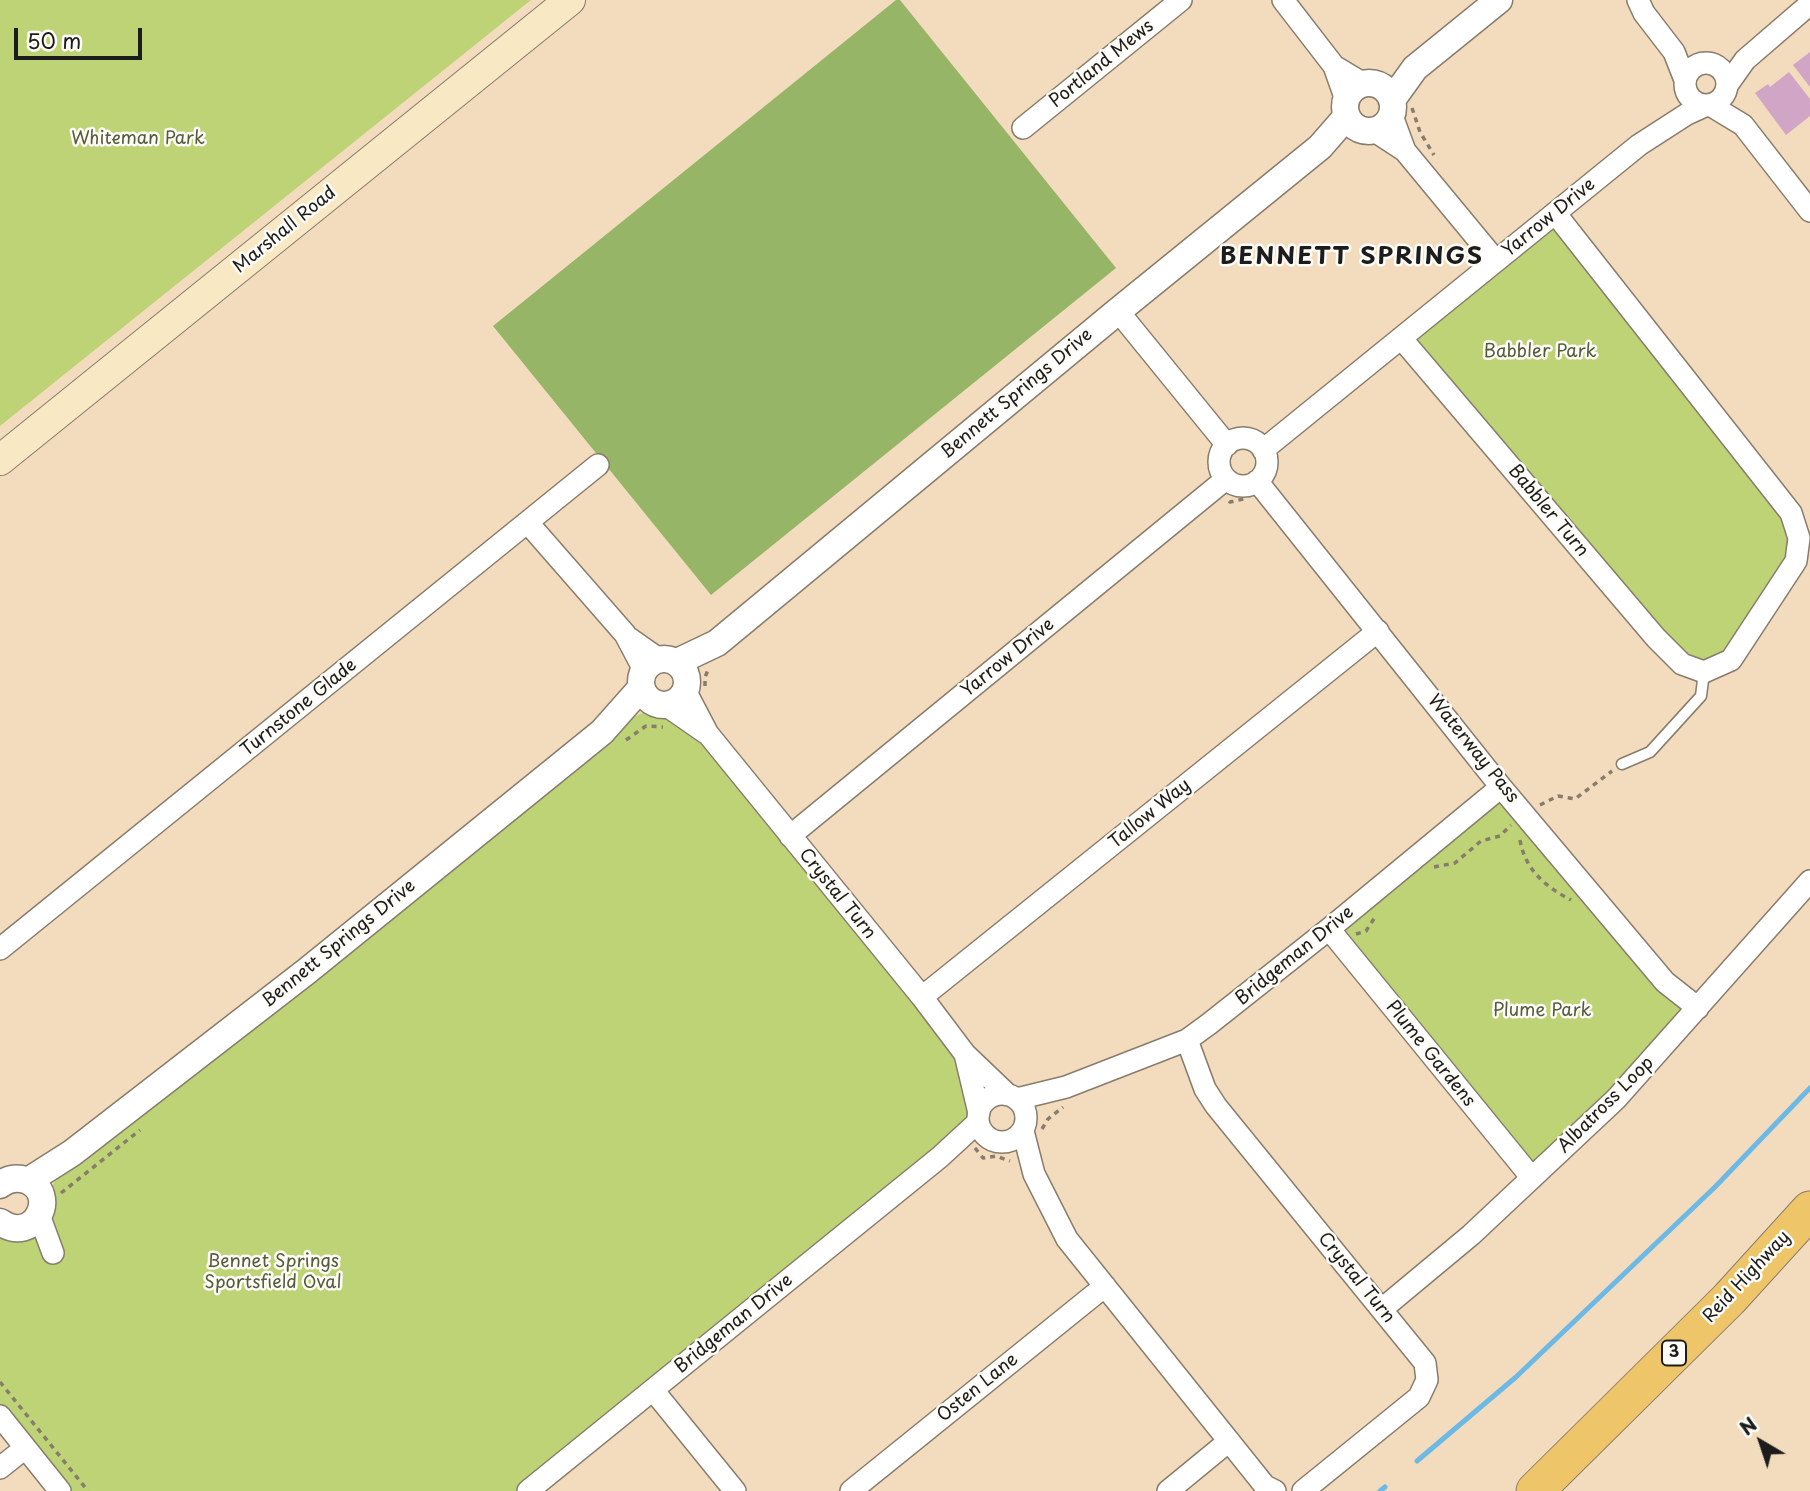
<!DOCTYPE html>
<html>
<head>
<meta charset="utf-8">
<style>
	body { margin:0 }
	#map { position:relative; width:1810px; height:1491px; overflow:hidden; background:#f3dcbd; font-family:"Playpen Sans",sans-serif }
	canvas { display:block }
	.north { position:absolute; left:1726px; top:1407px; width:70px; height:70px; -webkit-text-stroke:5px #fdfcf7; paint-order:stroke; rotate:321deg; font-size:19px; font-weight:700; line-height:28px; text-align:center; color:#1c1c1c }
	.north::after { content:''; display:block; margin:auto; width:24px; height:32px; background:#1c1c1c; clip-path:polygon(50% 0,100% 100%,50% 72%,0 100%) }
	.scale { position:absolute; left:14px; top:28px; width:128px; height:32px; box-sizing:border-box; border:4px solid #1c1c1c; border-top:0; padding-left:9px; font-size:21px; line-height:24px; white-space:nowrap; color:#1c1c1c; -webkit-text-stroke:5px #fdfcf7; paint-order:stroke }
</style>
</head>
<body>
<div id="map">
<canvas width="1810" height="1491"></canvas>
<div class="north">N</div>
<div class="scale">50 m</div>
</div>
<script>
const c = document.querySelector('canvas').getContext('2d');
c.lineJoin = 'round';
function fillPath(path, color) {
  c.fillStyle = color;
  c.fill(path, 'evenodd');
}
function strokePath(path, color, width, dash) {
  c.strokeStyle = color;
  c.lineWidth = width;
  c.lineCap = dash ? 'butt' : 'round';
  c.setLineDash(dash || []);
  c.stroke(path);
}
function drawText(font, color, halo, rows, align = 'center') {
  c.font = font + ' "Playpen Sans",sans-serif';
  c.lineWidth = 5;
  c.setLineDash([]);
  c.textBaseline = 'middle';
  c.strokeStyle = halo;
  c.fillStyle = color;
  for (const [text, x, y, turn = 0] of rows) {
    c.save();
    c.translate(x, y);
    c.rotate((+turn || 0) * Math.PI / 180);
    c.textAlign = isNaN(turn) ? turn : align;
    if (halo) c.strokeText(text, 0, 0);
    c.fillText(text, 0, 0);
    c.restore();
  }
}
fillPath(new Path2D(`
	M0,0H531L0,426Z
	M1555,213L1799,538L1731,660L1682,664L1401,338Z
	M659,705L708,734L965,1054L979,1113L528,1491H60L0,1416V1229L42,1203L72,1153L602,732Z
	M1501,787L1698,1008L1532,1178L1329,929Z`), '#bed376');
fillPath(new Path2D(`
	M896,0H900L1116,268L711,595L493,326Z`), '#96b567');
strokePath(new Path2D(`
	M1417,1461L1516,1377L1715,1187L1810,1088
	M1380,1491L1385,1487`), '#6db9e6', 5);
fillPath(new Path2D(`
	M1810,52V87L1793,65Z
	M1789,72L1810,99V116L1786,135L1755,93L1768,84L1770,87Z`), '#d1a5c5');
const service = new Path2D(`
	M1622,764L1650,752L1701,696L1704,672`);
const minor = new Path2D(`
	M1283,0L1334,66L1346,100
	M1638,0L1644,13L1674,52L1685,80
	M1685 84a21 21 0 1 1 42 0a21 21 0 1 1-42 0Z
	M1334,66L1364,84
	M1728,84L1745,60L1810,4
	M1710,105L1743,125L1810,211
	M1392,116L1405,151
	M1023,128L1181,0
	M1373,130L1405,151L1496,261
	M1118,311L1227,445
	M1401,338L1656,638L1682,664L1704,672L1731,660L1796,561L1799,538L1791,513L1555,213
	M1219 462a24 24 0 1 1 48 0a24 24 0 1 1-48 0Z
	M1263,450L1639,145L1687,114L1707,105
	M1257,481L1501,787L1665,982L1698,1008
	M528,523L625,634L644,670
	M629,638L659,659
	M686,692L708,734L922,997L965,1054L1008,1095
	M667,706L706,733
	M790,836L1226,479
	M1329,929L1532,1178
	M0,949L598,465
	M922,997L1378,631
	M1187,1040L1205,1089L1216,1106L1425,1363L1427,1380L1419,1397L1303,1491
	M965,1054L979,1113
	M978 1118a24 24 0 1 1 48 0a24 24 0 1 1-48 0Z
	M1017,1099L1066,1087L1187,1040L1209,1024L1329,929L1501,787
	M1023,1131L1034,1174L1067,1239L1265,1486L1275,1491
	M39,1215L53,1253
	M1382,1309L1471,1235L1616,1099L1810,881
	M653,1390L735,1491
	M0,1416L60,1491
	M0,1468L25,1448
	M528,1491L940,1157L978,1122
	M851,1491L1105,1286
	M1168,1491L1229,1441`);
const tertiary = new Path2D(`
	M1345 107a24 24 0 1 1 48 0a24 24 0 1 1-48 0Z
	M1392,100L1415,68L1499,0
	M641 682a23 23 0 1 1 46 0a23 23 0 1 1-46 0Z
	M677,662L717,643L1118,311L1320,147L1347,116
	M28,1181L72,1153L307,971L602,732L641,688
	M0,1185C7,1179 16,1177 26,1180C60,1193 35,1246 0,1222`);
const secondary = new Path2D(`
	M0,460L570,0`);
const motorway = new Path2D(`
	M1535,1491L1729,1299L1810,1210`);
strokePath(service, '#887c6c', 13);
strokePath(minor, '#887c6c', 24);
strokePath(tertiary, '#887c6c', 29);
strokePath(secondary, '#887c6c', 32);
strokePath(motorway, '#887c6c', 39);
strokePath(new Path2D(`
	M1412,108L1420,132L1434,155
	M1229,501L1230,502L1248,498
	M705,686V677L708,670
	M626,740L646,726L663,727
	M1540,805L1558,796L1575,799L1612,771
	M1520,840C1525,870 1546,887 1571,900
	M1434,867L1455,863L1481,841L1500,836L1511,825
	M1356,934L1366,931L1375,917
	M1042,1129L1048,1119L1063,1107
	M975,1148L983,1158L996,1156L1010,1161
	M61,1193L140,1130
	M0,1382L88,1491`), '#887c6c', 3.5, [5, 5]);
strokePath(service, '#fff', 10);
strokePath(minor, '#fff', 21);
strokePath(tertiary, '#fff', 26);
strokePath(secondary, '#f8e8c3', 30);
strokePath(motorway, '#eec569', 37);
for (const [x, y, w] of [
	[1674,1353,24]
]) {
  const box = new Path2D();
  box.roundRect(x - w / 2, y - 12.5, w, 25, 5);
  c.fillStyle = '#fdfcf7';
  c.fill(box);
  strokePath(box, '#1c1c1c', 2);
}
drawText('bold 16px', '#1c1c1c', null, [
	["3",1674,1353]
]);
drawText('18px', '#1c1c1c', '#fdfcf7', [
	["Portland Mews",1102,64,-39],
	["Yarrow Drive",1549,218,-39],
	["Marshall Road",285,230,-39],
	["Bennett Springs Drive",1017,394,-40],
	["Babbler Turn",1548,511,50],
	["Yarrow Drive",1008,658,-39],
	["Turnstone Glade",299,708,-39],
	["Waterway Pass",1473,749,51],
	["Tallow Way",1150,814,-39],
	["Crystal Turn",837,894,51],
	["Bennett Springs Drive",339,944,-39],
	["Bridgeman Drive",1295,956,-39],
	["Plume Gardens",1430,1054,51],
	["Albatross Loop",1606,1105,-45],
	["Reid Highway",1747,1277,-47],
	["Crystal Turn",1356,1278,51],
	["Bridgeman Drive",734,1324,-39],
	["Osten Lane",978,1388,-39]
]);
drawText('18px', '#555c3c', '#fdfcf7', [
	["Whiteman Park",138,139],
	["Babbler Park",1540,352],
	["Plume Park",1542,1011],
	["Bennet Springs",273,1262],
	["Sportsfield Oval",273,1283]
]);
c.letterSpacing = '2px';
drawText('bold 24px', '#1c1c1c', '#fdfcf7', [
	["BENNETT SPRINGS",1352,257]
]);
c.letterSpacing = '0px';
</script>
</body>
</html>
